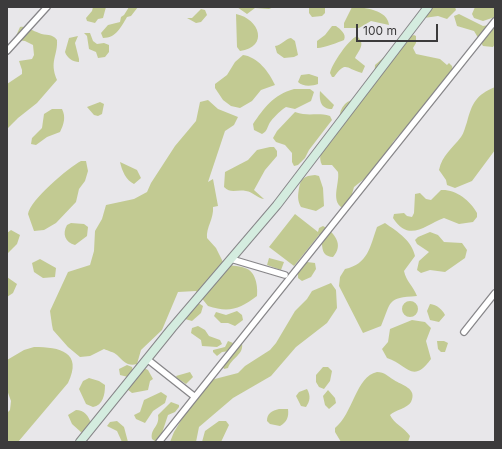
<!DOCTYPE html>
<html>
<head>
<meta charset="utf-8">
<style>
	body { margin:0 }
	#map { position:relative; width:502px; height:449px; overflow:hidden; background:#e8e7ea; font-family:Inter,sans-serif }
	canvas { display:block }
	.frame { position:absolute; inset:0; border:8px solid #3c3b3c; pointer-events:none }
	.scale { position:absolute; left:356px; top:24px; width:82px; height:18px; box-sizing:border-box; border:2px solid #3c3b3c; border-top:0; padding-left:5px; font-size:12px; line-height:14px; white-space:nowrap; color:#3c3b3c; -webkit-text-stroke:3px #e8e7ea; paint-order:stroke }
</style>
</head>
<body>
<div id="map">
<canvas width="502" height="449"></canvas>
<div class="frame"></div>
<div class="scale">100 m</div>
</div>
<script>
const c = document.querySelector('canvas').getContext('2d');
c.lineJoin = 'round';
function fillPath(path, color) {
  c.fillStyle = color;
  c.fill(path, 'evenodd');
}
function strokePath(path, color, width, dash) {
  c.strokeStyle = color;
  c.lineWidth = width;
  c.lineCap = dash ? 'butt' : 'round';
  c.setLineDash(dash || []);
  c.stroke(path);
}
fillPath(new Path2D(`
	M93,7H106L103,18L98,19L95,23L87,21L86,18L92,11Z
	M129,7H138L131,16L127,17C121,27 116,38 103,38L101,33L108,25L120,22L121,17L124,15Z
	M237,7H274L269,9L255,8L247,14Z
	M309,7H325V13L322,16L312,17L309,13Z
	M352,7C364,7 388,10 389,25L371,21L359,28H344V23Z
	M431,7H455L456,10L447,19L438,16L424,18Z
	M475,7H495V17L483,21L474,18L472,14Z
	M201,9L205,10L207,15L201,22L196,23L187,18H192Z
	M236,14C260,19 269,47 240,51L237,47Z
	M459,14L483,26L495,24V44L493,47L483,46L474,31L457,26L454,16Z
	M332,26H336C340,29 347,34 344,40C339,42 321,49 317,48V41L325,35Z
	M20,27C28,26 32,31 39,33C46,36 52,33 57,40C58,56 49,61 57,80L37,103L18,118L8,128L7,127V84L22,74V70L19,61L32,59L34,55L33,45L25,41L16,40V36Z
	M84,33H90L93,41L97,44L104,43L109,45V52L105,57L98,58L96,52L89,49L87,36Z
	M414,35L416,36V43L413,48L416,54L440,59L447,65L449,63L452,66L453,71L444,80L416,121L399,135L393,142L386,157L373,172L354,187L350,201L345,209C329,203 340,184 338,172L332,165H322C315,149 331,147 336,134C340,125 337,112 345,104C348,101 352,100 356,98C362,93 368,86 374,80L375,65L406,38Z
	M78,36L75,43L79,59V62C73,62 67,58 65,52L69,38Z
	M357,36C366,44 359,50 355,58L365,66L362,73C346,69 346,60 334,77H332L330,73C332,64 348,40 357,36Z
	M291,38L295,41L298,55L294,57L284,58L277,53L275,46C282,45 285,39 291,38Z
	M243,55C258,57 269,72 275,85L261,90L252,101L240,108L231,106L223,100L215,88V84L227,75L235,62Z
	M309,74L318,77V84C312,86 303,87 298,82L301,75Z
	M495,87V150L472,181L455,188L447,185L446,180L439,170C442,155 452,149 461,137C464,133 465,127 467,122C472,103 476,95 495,87Z
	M294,89H310L314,92L311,101L295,109L286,107C281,110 275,116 271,121C267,126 268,131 262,134L254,130L253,124C264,108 273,95 294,89Z
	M320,91L334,105L332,109C321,109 319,101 320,91Z
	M208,100L218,109L238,117L234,125L225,131L208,182L213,179L218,206L213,207C214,219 206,227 207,238L216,248L223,262C230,267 237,265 245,268C256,271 258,287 257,296C240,309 229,313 208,306L196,291L178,292L162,330L141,350L137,364C128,367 123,361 117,355C114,352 108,351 104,349L90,356L80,357L68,347L53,330L52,325L50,311L68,272L90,265L94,251L95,231L102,219L106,205L134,199L147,192L151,183L175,146L196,121L200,102Z
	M100,102L104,104L102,114L98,116L94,115L87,107Z
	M52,109H62C66,117 64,124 60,132L47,137L36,145L31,144L32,138L42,128L44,114Z
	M295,112C309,117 317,112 330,116L332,120L309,150L305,158L298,165L294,166L292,162V153L285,145L276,142L273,138L277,131Z
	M270,147H274L277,151V156L265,170L254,190L264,199C257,198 253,192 246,191C237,189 231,194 224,187L225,172L248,160L257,150Z
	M81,161H86L88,171L85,181L79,189L76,202L56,223L44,230L34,231L28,214C30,200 68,168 81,161Z
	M120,162L137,170L141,178L134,184C126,180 122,171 120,162Z
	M315,175L319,176L323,188L324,206L316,211L301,207C297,200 298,195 299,188C301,178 304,176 315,175Z
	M441,190C455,189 470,200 477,213V217L473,222L459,224L444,218C425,225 409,243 393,218L394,214L404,213L407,216L412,217L414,213L415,194L420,193L426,199L431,200Z
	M295,214L318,232L319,228L323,226C335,233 344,245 333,257C318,256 325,243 319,235L294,266L269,247Z
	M71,223L84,224L88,227L87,236L75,245C65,242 62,234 67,225Z
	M385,223C398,232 412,241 415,256L404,271C406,281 413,286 417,296C386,298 392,301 381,326L363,333L339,286L340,277L345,269C368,264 370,247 377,227Z
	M11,230L20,235L17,244L7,254V233Z
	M430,232L438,235L444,242L462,243L467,250L465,258L445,272L430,270L421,273L417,270L419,261L429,252L417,244L415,240L418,237Z
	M269,258L284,262L281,270L267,265Z
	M40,259L56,268L55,277L43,278L34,272L32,263Z
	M307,262L315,263L316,269L311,277L302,281L298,278V273Z
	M7,277L17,284L13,293L7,297Z
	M331,283L336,290L337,308L327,323L296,347L271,376L233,398L199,427L196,442H170L174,432L194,399L211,380L238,373L245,366L270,350L276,343L295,311L307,299L312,291Z
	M402 309a8 8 0 1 1 16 0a8 8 0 1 1-16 0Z
	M197,302L203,306L201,313L192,321L185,319Z
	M430,304C437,305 442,309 445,315L439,322L430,320L427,311Z
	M237,311L242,315L243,320L235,326L228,323H221L214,316L216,312L226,315Z
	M412,320L425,322L431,328L426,341L431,359C412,385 407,364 387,358L382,349L388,342L390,329Z
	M198,326L205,330L209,336L220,340L222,344L217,347L202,346L201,340L191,333L192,328Z
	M228,341L233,343L230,351L222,352L217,356L213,352V350L225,347Z
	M437,341H444L448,343L445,352H441L438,349Z
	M240,343H242C244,355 232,357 228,368L224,369L222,365Z
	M34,347C60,347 83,352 68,383L18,442H7V413L10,410L11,401L7,390V360L24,350Z
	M127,365L132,367L133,371L128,377L120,375L119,369Z
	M323,367H328L332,371L330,381L324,389L319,387L316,382V375Z
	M144,368L148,370L153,379L150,381L148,390L132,393L127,389L131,383L136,380L135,374Z
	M190,372L193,377L186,384L177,378L176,376Z
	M377,372C385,372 387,376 394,380C401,385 418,388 411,402C408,408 395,410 390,415C394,424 404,427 410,436L408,442H341L335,432V428C353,414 356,376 377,372Z
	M89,378L99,381L105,385C105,395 103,405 93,407L86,404L79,389L83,381Z
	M307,389C311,396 310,401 306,407L301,406L296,396L299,392Z
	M328,390L335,398L336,403L329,409L325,405L323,396Z
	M161,392L167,396L165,403L153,411L145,423L136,419L134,415L140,412L144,400Z
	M171,402L179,405V407L175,412L168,415L160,439L156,442L152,439C150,428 160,427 158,415Z
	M279,409H288C289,417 287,422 280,426L270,424L267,421C267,413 272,411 279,409Z
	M76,410C84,410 89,416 91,424L82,433L72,424L68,415Z
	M117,421L124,427L128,442H122L117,431L107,426L110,422Z
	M219,421H226L229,425L221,442H202L205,431Z`), '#c2ca92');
const street = new Path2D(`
	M7,51L47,7
	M231,259L285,275
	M464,332L495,293
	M147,359L195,397
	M159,442L495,21`);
const secondary = new Path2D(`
	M80,442L172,328L277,205L428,7`);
strokePath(street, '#878689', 8);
strokePath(secondary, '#878689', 10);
strokePath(street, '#fff', 5.5);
strokePath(secondary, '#d4ecdf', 8);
</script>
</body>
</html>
